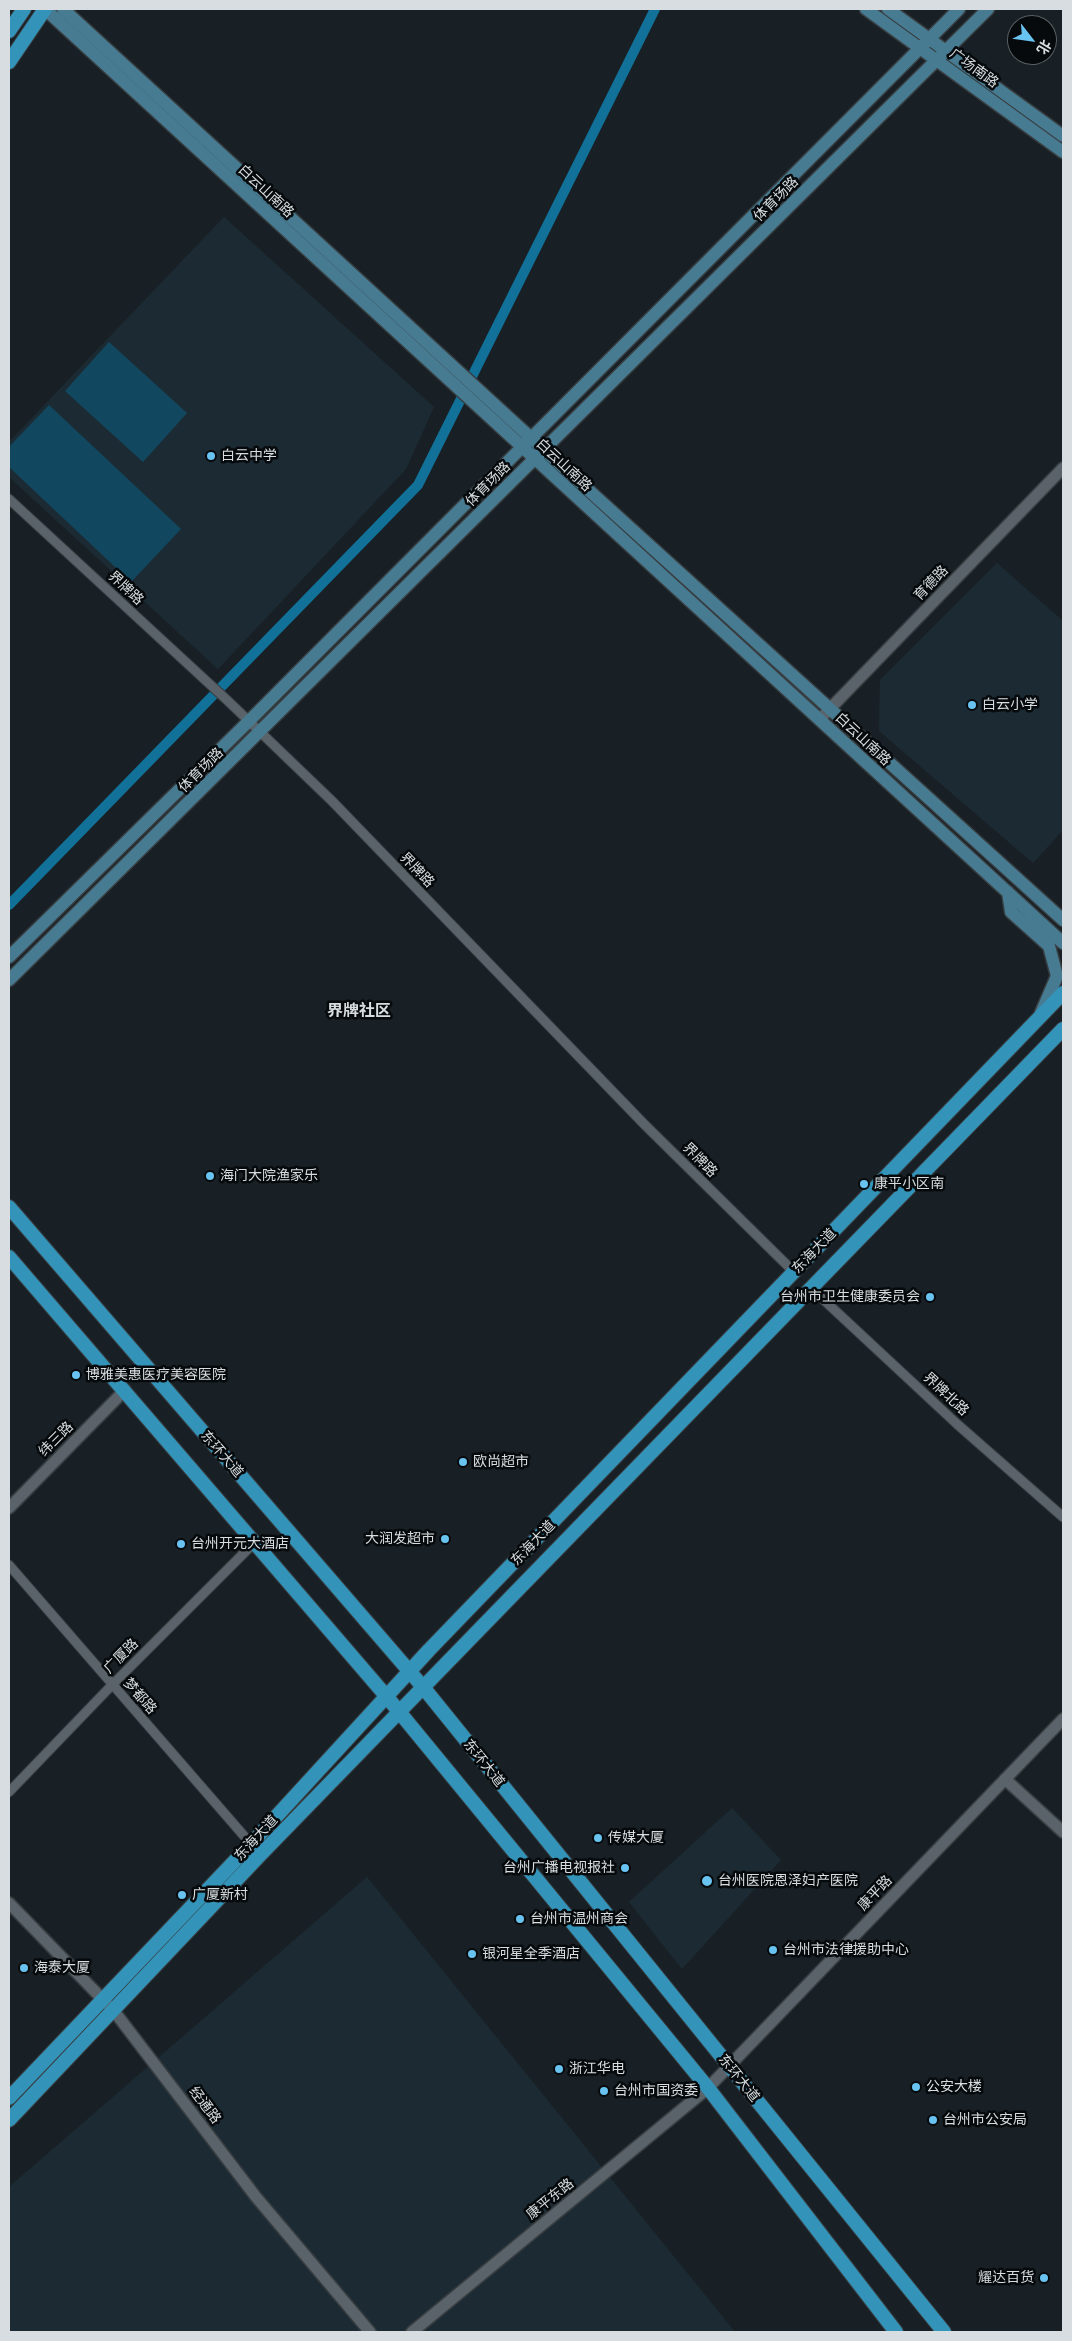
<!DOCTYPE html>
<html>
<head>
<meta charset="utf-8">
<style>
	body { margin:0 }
	#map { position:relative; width:1072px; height:2341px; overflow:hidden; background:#182025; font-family:"Golos Text","Noto Sans SC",sans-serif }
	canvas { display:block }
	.frame { position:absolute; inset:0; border:10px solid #d7dde0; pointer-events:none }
	.north { position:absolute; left:1007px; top:15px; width:50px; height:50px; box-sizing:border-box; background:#060a0c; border:1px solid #5a5e61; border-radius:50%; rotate:120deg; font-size:14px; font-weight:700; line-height:20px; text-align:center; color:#d7dde0 }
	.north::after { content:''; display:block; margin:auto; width:18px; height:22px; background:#69c3f1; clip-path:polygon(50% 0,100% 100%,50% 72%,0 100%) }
</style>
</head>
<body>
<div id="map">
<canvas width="1072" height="2341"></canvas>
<div class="frame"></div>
<div class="north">北</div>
</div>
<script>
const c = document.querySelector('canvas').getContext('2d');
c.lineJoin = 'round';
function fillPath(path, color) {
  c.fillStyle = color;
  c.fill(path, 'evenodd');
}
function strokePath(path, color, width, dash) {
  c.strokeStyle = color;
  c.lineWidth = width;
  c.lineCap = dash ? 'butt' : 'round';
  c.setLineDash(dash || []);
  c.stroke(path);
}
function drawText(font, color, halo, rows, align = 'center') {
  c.font = font + ' "Golos Text","Noto Sans SC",sans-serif';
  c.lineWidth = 5;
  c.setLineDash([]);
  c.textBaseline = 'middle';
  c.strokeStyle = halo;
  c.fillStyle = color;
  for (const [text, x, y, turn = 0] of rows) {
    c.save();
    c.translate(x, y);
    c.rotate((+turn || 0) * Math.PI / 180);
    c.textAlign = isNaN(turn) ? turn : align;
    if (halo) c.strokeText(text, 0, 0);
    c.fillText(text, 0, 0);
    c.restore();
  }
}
fillPath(new Path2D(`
	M224,217L434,407L406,469L218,669L9,477V442Z
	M997,563L1063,621V830L1033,863L879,731L880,680Z
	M732,1808L781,1860L682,1969L629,1902Z
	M367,1877L735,2332H9V2187Z`), '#1c2b33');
fillPath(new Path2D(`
	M109,342L187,413L143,462L65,391Z
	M49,405L181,529L131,582L9,467V447Z`), '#114860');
strokePath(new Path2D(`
	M9,905L418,485L655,9`), '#127198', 10);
const minor = new Path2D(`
	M9,499L228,701L332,801L644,1124L794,1272
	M812,1289L957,1424L1063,1517
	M9,1565L251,1844
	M9,1792L112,1685L256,1541`);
const tertiary = new Path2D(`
	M820,719L1063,468
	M9,1508L125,1390
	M1005,1779L1063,1832
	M9,1903L114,2011L256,2197L370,2332
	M412,2332L708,2088L1063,1719`);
const secondary = new Path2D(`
	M45,9L1063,943
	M63,9L531,438L1063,920
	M866,9L1063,152
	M888,9L1063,136
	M1008,892L1011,912L1049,946L1057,976L1041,1013
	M9,957L249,721L959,9
	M9,980L988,9`);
const primary = new Path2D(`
	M9,31L24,9
	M9,62L45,9
	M9,1207L423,1687L944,2332
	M9,1257L387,1697L708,2088L896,2332
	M9,2098L251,1844L429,1650L1063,993
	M9,2120L261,1854L1063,1029`);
strokePath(minor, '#373d40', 11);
strokePath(tertiary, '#373d40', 14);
strokePath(secondary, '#373d40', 15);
strokePath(primary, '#373d40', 16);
strokePath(minor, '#5a6369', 9);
strokePath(tertiary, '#5a6369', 11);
strokePath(secondary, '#477b91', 12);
strokePath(primary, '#3493b9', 14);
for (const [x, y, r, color] of [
	[211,456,5,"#69c3f1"],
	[972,705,5,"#69c3f1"],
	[210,1176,5,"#69c3f1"],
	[864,1184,5,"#69c3f1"],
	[930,1297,5,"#69c3f1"],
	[76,1375,5,"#69c3f1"],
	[463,1462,5,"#69c3f1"],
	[445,1539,5,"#69c3f1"],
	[181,1544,5,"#69c3f1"],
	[598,1838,5,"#69c3f1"],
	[625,1868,5,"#69c3f1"],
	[707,1881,6,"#69c3f1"],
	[182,1895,5,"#69c3f1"],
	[520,1919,5,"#69c3f1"],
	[773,1950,5,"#69c3f1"],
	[472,1954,5,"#69c3f1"],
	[24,1968,5,"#69c3f1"],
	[559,2069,5,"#69c3f1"],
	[916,2087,5,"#69c3f1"],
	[604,2091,5,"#69c3f1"],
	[933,2120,5,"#69c3f1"],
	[1044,2278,5,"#69c3f1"]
]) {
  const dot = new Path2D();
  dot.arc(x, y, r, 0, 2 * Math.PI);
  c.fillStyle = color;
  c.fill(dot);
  strokePath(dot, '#060a0c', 2);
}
drawText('14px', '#d7dde0', '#060a0c', [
	["广场南路",974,68,36],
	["白云山南路",266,191,43],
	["体育场路",776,199,-45],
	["白云山南路",564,465,43],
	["体育场路",488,484,-45],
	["育德路",931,583,-46],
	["界牌路",126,588,43],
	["白云山南路",863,739,43],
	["体育场路",201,770,-45],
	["界牌路",417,870,46],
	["界牌路",700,1160,45],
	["东海大道",814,1251,-46],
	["界牌北路",946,1394,43],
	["纬三路",56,1439,-45],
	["东环大道",222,1454,49],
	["东海大道",533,1543,-46],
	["广厦路",121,1656,-45],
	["梦都路",140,1696,49],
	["东环大道",484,1763,51],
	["东海大道",256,1838,-47],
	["康平路",875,1893,-46],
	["东环大道",739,2078,51],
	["经通路",205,2105,53],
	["康平东路",550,2199,-39]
]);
drawText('14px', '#d7dde0', '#060a0c', [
	["白云中学",221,456],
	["白云小学",982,705],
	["海门大院渔家乐",220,1176],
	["康平小区南",874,1184],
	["台州市卫生健康委员会",920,1297,"right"],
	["博雅美惠医疗美容医院",86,1375],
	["欧尚超市",473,1462],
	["大润发超市",435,1539,"right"],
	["台州开元大酒店",191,1544],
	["传媒大厦",608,1838],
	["台州广播电视报社",615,1868,"right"],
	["台州医院恩泽妇产医院",718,1881],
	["广厦新村",192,1895],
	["台州市温州商会",530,1919],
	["台州市法律援助中心",783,1950],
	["银河星全季酒店",482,1954],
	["海泰大厦",34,1968],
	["浙江华电",569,2069],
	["公安大楼",926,2087],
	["台州市国资委",614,2091],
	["台州市公安局",943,2120],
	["耀达百货",1034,2278,"right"]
], 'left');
drawText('bold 16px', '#d7dde0', '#060a0c', [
	["界牌社区",359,1011]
]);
</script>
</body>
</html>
